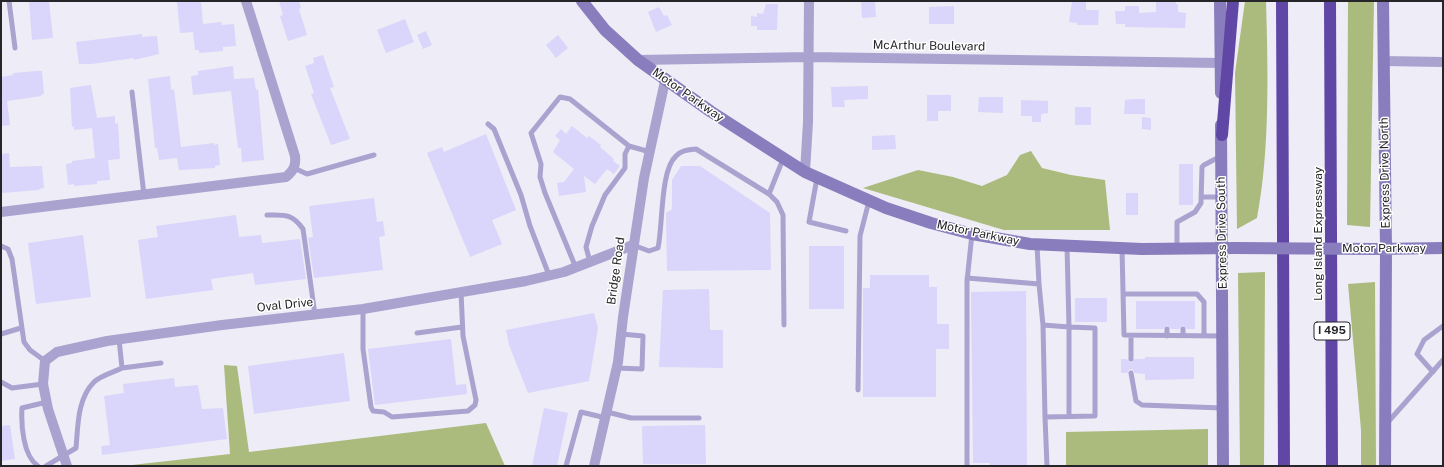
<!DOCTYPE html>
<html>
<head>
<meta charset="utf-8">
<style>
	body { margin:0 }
	#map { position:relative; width:1444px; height:467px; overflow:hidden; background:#eeecf6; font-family:"Public Sans",sans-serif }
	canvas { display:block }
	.frame { position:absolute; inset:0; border:2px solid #262529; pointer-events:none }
</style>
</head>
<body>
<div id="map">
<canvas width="1444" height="467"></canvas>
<div class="frame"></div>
</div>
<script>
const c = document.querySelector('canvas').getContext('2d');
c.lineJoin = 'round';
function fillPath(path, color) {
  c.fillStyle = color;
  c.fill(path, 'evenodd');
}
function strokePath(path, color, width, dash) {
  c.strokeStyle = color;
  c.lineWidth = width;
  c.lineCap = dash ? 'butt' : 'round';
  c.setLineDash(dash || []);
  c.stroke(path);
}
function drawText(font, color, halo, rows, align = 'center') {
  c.font = font + ' "Public Sans",sans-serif';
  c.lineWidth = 3;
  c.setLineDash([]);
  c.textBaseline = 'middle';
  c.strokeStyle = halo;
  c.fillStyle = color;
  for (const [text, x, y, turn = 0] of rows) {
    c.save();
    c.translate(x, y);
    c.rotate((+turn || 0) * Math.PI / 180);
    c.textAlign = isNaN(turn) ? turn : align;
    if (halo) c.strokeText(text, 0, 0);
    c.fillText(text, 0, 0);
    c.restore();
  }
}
fillPath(new Path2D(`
	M1245,1H1266C1268,70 1270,150 1257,218L1237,229L1235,73Z
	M1348,1H1374L1370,227L1347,225Z
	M1031,151L1042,168L1071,175L1105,180L1110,230H1004L863,188L918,170L953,177L982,186L1007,175L1020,155Z
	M1265,272L1264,466H1240L1238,273Z
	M1375,282L1376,466H1361V430L1348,284Z
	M224,365L237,366L249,452L486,423L505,466H123L230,454Z
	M1208,429V466H1066V432Z`), '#abbb7e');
fillPath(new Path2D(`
	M39,1H49L53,38L32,40L29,2Z
	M177,1H201L203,24L222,22L221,25L234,24L236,46L223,47V51L199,53V50H195L193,32L180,33Z
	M279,1H299L301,8L299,9L307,35L288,41L280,16L283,15Z
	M861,1H875L876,17L862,18Z
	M1072,1H1086V10H1099L1098,25H1077V23L1069,22Z
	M1156,1H1176V4H1178V12L1186,13L1185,28L1125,27V24H1116L1115,11H1125V6H1139V13L1156,12Z
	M766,4H778L777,30H757V26H751V16L757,17V13L763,14Z
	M954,6V24H929V7Z
	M659,7L664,16L667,15L672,25L656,32L648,12Z
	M405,19L414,42L386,53L377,30Z
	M426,31L432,45L423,49L417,35Z
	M142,34V37L157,36L159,54L134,60V58L92,64H79L76,42Z
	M558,35L568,48L556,58L546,45Z
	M323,55L334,87L330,88L350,139L331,145L311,94L314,93L305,66L314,63L313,58Z
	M233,66L234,79L254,78L256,90L258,89L264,160L242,162L241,148H238L231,91L193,95L191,76L198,75V71Z
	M37,71H42L44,94H42L41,96L7,101L10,125L1,126V77L13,75V73Z
	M170,76L171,90L174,89L181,147L214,143V145L218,144L220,165L215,166V168L179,170L177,158L159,160L157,148H155L148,79Z
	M91,85L97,118L115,116V124L118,123L120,159L108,160L110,180L97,181V184L74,186V184L68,185L66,164L72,163V161L95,158L92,128L74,130V126L72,127L70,88Z
	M868,86V99L844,100L845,107H832L831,87Z
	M927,95H951V111H938V121H927Z
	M979,97H1003V113L978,112Z
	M1135,99H1145V114H1124L1125,100Z
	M1021,100L1048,101V113L1041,114V122H1032V116H1021Z
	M1075,107H1091V125H1075Z
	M1142,117L1151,118V130L1142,129Z
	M572,126L587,138L589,136L601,145L600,147L614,159L613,161L620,166L614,174L607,169L595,184L584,176L586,192L559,196L557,183L564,182L574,169L553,152L560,140L555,136L561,129L566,134Z
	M486,134L516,210L492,220L502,244L470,257L427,153L442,147L444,152Z
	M895,135L896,149L872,150V136Z
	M9,153L10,167L42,166L44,188L39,189V190L2,193L1,154Z
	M1179,164H1193V205H1179Z
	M681,166H700L770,213L771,270L667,271L666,213L672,209V180Z
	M1126,193H1138V215H1126Z
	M374,198L377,222L383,221L385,236L379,237L383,270L314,278L308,238L313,237L309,206Z
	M236,215L239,237L261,235L262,243L300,239L306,279L255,285L253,273L211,279L213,290L146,299L138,240L158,237L156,226Z
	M83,235L91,297L36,304L28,243Z
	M809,246H844V309H809Z
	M870,275H929V287H937V324H949V349H936V397H863V288H870Z
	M709,289L710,330H723V368L659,367L663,290Z
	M1026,291L1027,466H990V463H973L971,292Z
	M1075,298H1107V322H1075Z
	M1136,301H1195V329H1187L1183,325L1179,329H1171L1167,325L1163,329H1136Z
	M594,313L598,328L589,381L528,393L509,345L506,330Z
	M451,339L456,385L466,384L467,394L375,405L368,349Z
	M344,353L350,401L254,414L248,366Z
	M1145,357H1194V379L1145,380V374L1135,373L1132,369L1129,370L1127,373H1121V359H1127L1131,363L1135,359H1145Z
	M174,378L175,387L198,385L202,409L223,408L227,439L102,455L101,446L110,445L104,396L124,393L123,384Z
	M544,408L568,413L557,466H532Z
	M10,425L15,459L1,461V426Z
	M705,425L706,464H643L642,426Z`), '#dad5fa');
strokePath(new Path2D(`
	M9,1L15,48
	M132,92L144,195
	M488,124L494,129L521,195L530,226L549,275
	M294,168L307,174L374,155
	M817,178L809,222L846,231
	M769,194L783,159
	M1201,197H1221
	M267,215C284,215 292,213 303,229L315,315
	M633,245L649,251L658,248C663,226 660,170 676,156C682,150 688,150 696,149L769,194L777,202L783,215L784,325
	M1037,245L1039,284
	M1,246L8,249L12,259L24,342L30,350L45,361
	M1122,248L1124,335L1222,336
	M1177,248V222L1195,212L1201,203L1202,167L1204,165L1221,156
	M590,262L586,247L592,226L605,195L625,168V154L629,146
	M576,268L545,193L540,177L541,164L531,133L560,97L570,99L629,146L650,152
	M967,278L1039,284L1043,325L1069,327V416
	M1123,294H1197L1204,302V336
	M363,309V349L371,407L373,411L384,412L392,417L468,411L475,405L476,400L463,336L461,292
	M1043,325L1045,417
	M1183,329V335
	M417,333L462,327
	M1,334L21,328
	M1131,336V359
	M1167,336V329
	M122,368L161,363
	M617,368L642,369L643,336L621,334
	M1433,372L1417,354L1424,340L1443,326
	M1131,373L1136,401L1142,405L1222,408
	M1,382L12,388L43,384
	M858,390L860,236L869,201
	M607,412L631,418H699
	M1388,422L1443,360
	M38,466C23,456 21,425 22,408L47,402
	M46,466L76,448C78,427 77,399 94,382C100,376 114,372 122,368L119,339
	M566,466L581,412L606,418
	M967,466V281L972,234
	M1047,466L1045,417L1095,416V328L1069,327L1067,246`), '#aaa2cf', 5);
strokePath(new Path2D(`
	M638,60L809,57L1221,63
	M1383,61L1443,62
	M805,172L808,122L809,1
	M1,212L286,177C294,170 296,166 295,156L246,1
	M67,466L48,409L43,384L45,361L57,352L107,341L222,325L363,309L526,281L564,272L633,245
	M594,466L618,362L623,317L644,178L665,81`), '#aaa2cf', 10);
strokePath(new Path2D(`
	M582,1L605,30L638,60L710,111L805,172L886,208L931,223L972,234L1030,244L1142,249L1235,248
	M1220,1L1221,93
	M1383,1L1386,249L1385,466
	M1221,125L1223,466
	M1378,249L1443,248`), '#897dbe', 12);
strokePath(new Path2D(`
	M1282,1L1284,466
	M1330,1L1332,466
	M1222,135L1233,1`), '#6047a5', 12);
strokePath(new Path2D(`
	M1235,248L1375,249`), '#897dbe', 12);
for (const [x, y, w] of [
	[1332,331,36]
]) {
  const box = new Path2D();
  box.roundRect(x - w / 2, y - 9, w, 18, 3);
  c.fillStyle = '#fff';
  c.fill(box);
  strokePath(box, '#262529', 1);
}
drawText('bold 11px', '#262529', null, [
	["I 495",1332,331]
]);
drawText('12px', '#262529', '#fff', [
	["McArthur Boulevard",929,46,1],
	["Motor Parkway",688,95,35],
	["Express Drive North",1385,173,-91],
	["Motor Parkway",978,233,12],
	["Express Drive South",1222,233,-91],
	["Long Island Expressway",1318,234,-90],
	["Motor Parkway",1384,248],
	["Bridge Road",616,271,-82],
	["Oval Drive",285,305,-6]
]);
</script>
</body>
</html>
